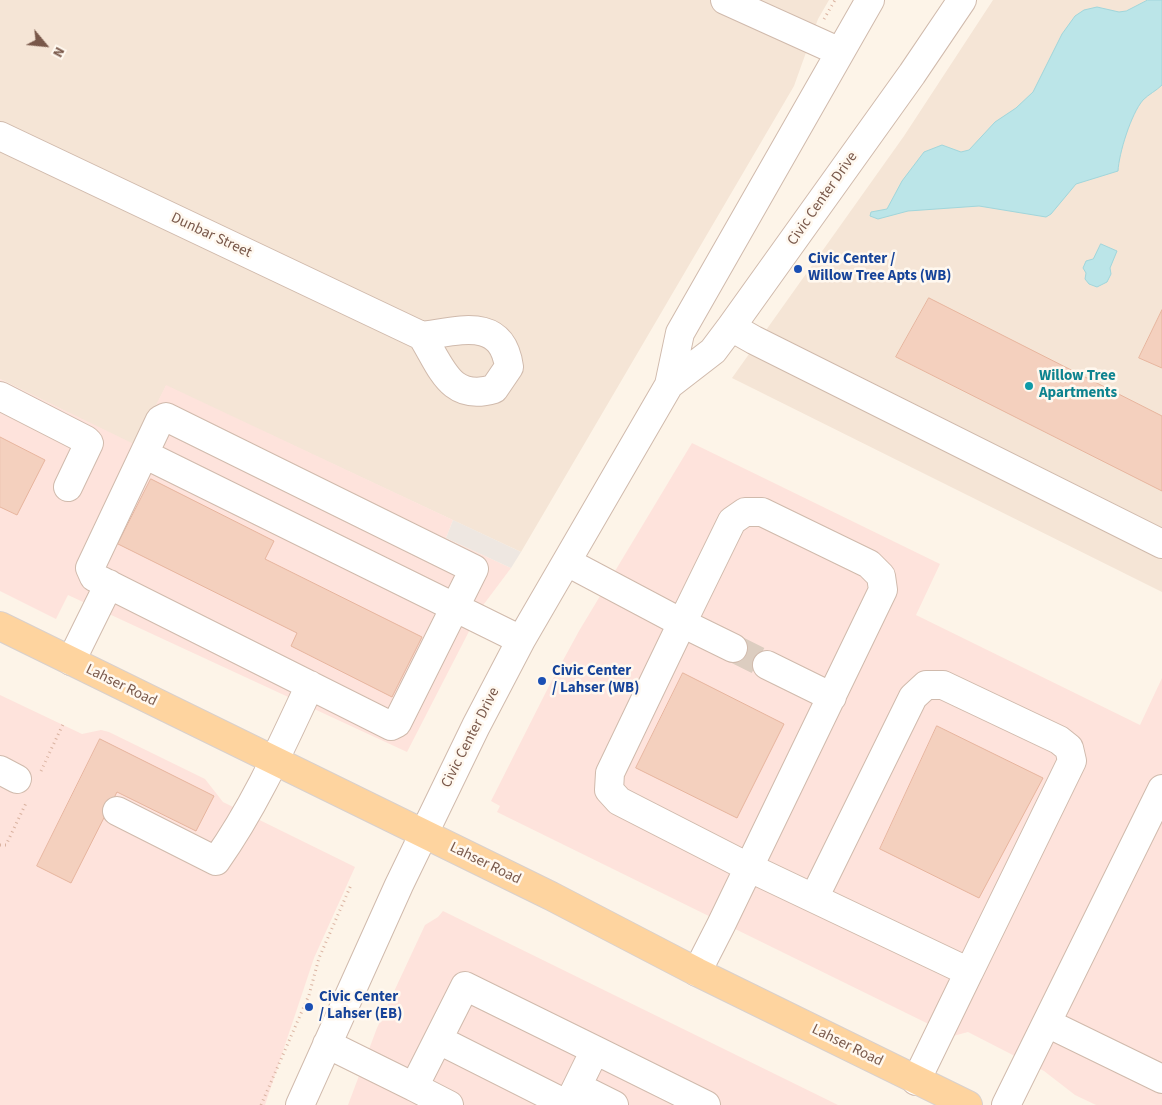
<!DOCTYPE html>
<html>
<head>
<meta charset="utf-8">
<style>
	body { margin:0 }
	#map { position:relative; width:1162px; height:1105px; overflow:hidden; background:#fdf4e8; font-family:"Source Sans 3",sans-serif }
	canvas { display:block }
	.north { position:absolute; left:20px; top:20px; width:50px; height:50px; -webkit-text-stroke:4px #fff8ef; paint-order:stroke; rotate:118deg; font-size:14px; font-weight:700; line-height:20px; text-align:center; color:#79584a }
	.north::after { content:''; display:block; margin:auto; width:18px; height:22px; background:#79584a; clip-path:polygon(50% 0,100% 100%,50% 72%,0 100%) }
</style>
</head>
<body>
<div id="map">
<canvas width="1162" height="1105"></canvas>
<div class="north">N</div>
</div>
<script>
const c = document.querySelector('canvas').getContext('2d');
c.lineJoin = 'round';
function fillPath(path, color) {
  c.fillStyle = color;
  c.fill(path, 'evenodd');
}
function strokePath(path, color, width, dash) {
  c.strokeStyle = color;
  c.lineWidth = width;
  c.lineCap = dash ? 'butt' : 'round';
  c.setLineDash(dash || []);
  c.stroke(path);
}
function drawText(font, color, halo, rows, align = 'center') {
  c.font = font + ' "Source Sans 3",sans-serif';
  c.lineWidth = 5;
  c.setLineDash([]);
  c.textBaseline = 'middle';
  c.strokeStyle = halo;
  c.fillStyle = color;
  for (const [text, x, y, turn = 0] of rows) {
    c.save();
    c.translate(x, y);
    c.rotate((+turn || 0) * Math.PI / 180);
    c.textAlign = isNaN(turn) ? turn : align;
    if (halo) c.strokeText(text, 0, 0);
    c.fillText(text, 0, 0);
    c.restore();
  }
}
fillPath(new Path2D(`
	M0,0H829L818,19L794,86L521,552L166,386L136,446L0,379Z
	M993,0H1162V592L732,378L904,136Z`), '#f5e5d6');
fillPath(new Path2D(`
	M0,379L136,445L166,385L453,520L446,538L511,568L481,608L407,752L68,595L56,619L0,591Z
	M692,443L940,564L916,615L1140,725L1162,678V1105H1096L1075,1095L1044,1071L968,1032L953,1036L497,812L500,806L491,801L549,686L579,631Z
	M0,695L82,734L101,730L109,732L205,779L223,802L355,867L314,958L265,1105H0Z
	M443,911L838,1105H348L377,1028L425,925L438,917Z`), '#fee3dc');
fillPath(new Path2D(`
	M453,520L521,552L511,568L446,538Z`), '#eee7e1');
const water = new Path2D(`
	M1148,0H1162V85C1156,91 1149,94 1143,100C1131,114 1119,153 1118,171L1076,184L1051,214L1046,217L979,206L908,211L878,219L870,216L871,212L887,209L902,181L924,152L942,145L961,152L969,150L995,122L1016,108L1033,92L1062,34L1075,16L1084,10L1097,7L1119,12L1126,11Z
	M1101,244L1117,251L1110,268L1111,274L1107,282L1097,287L1089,284L1085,279L1086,273L1083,268L1086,261L1093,259Z`);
fillPath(water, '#bbe5e8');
strokePath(water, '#a1d6db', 1);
const building = new Path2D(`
	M929,298L1162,416V491L896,357Z
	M1162,310V368L1139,358Z
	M0,437L45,460L17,515L0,507Z
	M151,479L274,541L265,559L422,637L392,697L291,646L297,633L118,544Z
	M683,673L784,724L737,818L636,768Z
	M937,726L1043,778L979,898L880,849Z
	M100,739L214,796L196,831L117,792L71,883L37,866Z`);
fillPath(building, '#f4d0be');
strokePath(building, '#e7b59e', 1);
strokePath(new Path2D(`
	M733,648L767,665`), '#dccdc0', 28, [28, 14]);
const minor = new Path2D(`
	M725,0L840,52
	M0,136L422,336C442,368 450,402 494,389L509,367C502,316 459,331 422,336
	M731,327L754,340L1162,544
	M669,385L713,351L731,327L912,74L962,0
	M0,396L86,440L89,443L68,487
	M166,417L474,569L397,723L391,726L94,577L90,568L160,420Z
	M144,454L521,640
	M567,562L682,623L732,521L745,512H762L869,564L881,576L883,590L721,925L697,972
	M733,648L682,623L610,773L609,790L619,801L748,867L969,972L1072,761L1069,748L1059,740L943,685H926L913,697L814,898
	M71,661L109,584
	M767,665L832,697
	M0,770L17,779
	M117,811L216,861C255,806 282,745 310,685
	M1047,1023L1162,1079
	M439,1040L568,1105
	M327,1044L414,1087
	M916,1081L969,972
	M578,1087L614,1105
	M300,1105L399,885L476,726L521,640L669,385L680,333L870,0
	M449,1105L414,1087L465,986L595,1050
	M568,1105L595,1050L706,1105
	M1006,1105L1162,789`);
const major = new Path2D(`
	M0,626L551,896L697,972L968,1105`);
strokePath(minor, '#d0baac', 30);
strokePath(major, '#d9d0cc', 30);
strokePath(new Path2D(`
	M824,19L835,0
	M41,771L64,722
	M0,845H6L27,801
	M261,1105L309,995L319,958L351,885`), '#dab3a1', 3, [1, 4]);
strokePath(minor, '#fff', 28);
strokePath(major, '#fed49f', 28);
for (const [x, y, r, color] of [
	[798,269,5,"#1a4fb4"],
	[1029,386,5,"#0f9aa8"],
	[542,681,5,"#1a4fb4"],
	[309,1007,5,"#1a4fb4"]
]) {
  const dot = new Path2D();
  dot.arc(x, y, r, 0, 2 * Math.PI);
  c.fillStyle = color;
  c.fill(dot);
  strokePath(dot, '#fff8ef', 2);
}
drawText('15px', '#79584a', '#fff8ef', [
	["Civic Center Drive",823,199,-55],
	["Dunbar Street",211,236,25],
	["Lahser Road",121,686,26],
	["Civic Center Drive",471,738,-63],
	["Lahser Road",485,864,26],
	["Lahser Road",847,1046,26]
]);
drawText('bold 15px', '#164399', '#fff8ef', [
	["Civic Center /",808,260],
	["Willow Tree Apts (WB)",808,277],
	["Civic Center",552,672],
	["/ Lahser (WB)",552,689],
	["Civic Center",319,998],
	["/ Lahser (EB)",319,1015]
], 'left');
drawText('bold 15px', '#0d838f', '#fff8ef', [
	["Willow Tree",1039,377],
	["Apartments",1039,394]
], 'left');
</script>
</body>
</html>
